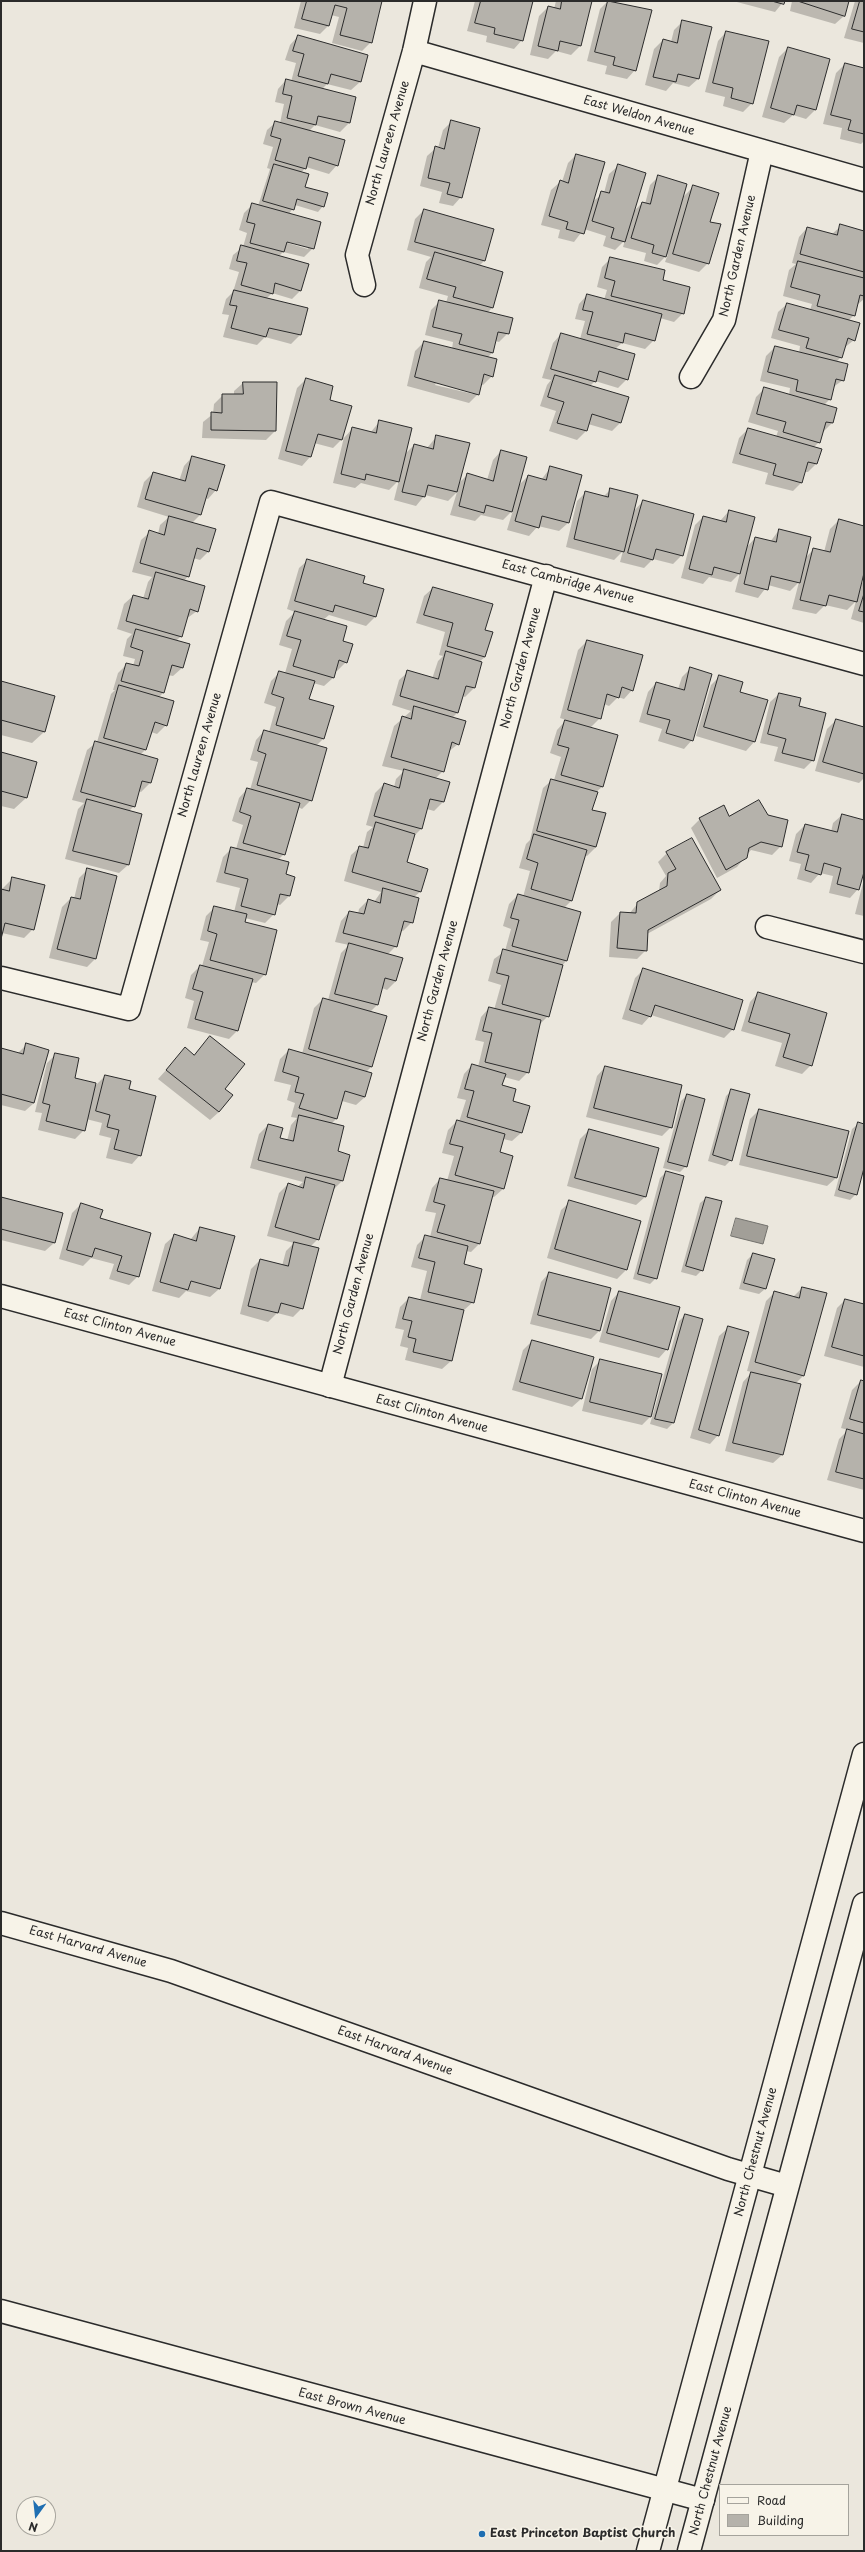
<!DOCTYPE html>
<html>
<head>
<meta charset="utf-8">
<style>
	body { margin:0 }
	#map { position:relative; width:865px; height:2552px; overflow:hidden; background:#ebe7dd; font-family:"Playpen Sans",sans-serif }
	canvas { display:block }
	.frame { position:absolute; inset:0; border:2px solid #2b2b2b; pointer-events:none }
	.legend { position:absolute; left:719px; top:2484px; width:130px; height:52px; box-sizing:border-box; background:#f7f3e8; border:1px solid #a5a39c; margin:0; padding:5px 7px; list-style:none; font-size:12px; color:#2b2b2b }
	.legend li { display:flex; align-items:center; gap:8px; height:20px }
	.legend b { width:20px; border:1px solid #a5a39c }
	.north { position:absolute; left:16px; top:2496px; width:40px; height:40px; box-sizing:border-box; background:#f7f3e8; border:1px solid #a5a39c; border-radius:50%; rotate:195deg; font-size:11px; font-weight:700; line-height:16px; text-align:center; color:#2b2b2b }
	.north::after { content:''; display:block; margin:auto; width:14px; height:18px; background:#1f6fb2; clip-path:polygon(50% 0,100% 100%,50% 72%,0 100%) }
</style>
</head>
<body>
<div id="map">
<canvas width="865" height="2552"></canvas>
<div class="frame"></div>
<ul class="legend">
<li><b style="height:5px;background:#f7f3e8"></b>Road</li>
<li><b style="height:11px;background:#b5b2ab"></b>Building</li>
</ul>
<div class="north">N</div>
</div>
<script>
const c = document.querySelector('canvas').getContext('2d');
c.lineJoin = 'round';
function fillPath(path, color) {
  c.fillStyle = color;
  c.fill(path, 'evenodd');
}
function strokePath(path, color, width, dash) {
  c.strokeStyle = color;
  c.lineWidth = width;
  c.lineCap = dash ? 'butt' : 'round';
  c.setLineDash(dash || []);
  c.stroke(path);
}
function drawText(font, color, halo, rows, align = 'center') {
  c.font = font + ' "Playpen Sans",sans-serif';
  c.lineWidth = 3;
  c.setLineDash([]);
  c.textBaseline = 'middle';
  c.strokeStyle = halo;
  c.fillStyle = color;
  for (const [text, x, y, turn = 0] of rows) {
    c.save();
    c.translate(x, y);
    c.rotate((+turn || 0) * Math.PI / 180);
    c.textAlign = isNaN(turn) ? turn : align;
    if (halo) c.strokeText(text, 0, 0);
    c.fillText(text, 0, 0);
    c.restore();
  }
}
const water = new Path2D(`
	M736,1218L768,1226L763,1244L731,1236Z`);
fillPath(water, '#a29f98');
strokePath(water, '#72716c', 1);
fillPath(new Path2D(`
	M301,1H381L371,42L362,51L332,43L339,17L331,15L328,26L320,34L294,28Z
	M475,1H532L522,40L514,49L486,42L487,36L467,31Z
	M556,1H591L580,46L571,55L556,51L548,59L530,55L539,16L548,7L554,9Z
	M608,1L651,10L635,70L627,79L605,74L607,66L587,61L600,9Z
	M733,1H784L775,12Z
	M792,1H848L844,16L835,24L790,11Z
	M855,1H864V43L844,38Z
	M683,21L698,79L689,87L673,83L666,91L645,85L654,49L663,40L671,42L674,30Z
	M726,32L752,103L743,112L723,106L725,97L705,92L718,41Z
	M298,36L360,82L351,90L327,84L322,89L355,97L349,123L340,132L315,125L309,131L337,165L329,174L306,167L301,173L304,188L323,206L318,212L295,205L289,214L313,248L304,257L283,252L278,257L301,290L292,299L272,293L266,299L306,309L300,335L291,344L265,337L257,345L223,337L229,315L222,314L226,299L233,292L239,272L229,269L233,255L243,247L247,233L239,230L244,213L253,204L258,206L270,169L267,168L273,147L263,144L267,130L276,122L280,123L284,104L275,102L278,89L286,80L291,82L296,63L285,60L290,45ZM282,239L308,246V249L281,241Z
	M788,48L829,59L815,110L806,119L793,115L784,123L762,117L779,57Z
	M845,64L864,69V141L861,144L840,139L842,128L823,124L836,73Z
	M452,121L461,197L453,206L439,203L442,192L420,186L427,156L436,148H438L443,130Z
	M576,155L592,202L604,193L609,174L618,166L633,212L642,203L645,204L650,185L659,176L682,198L694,186L708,263L699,272L665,262L668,254L657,265L644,261L646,253L623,247L625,240L615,250L603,246L606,236L584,229L574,242L558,238L560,230L541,225L551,190L560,182H562L568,163Z
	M424,210L493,230L484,261L479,266L492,308L487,313L508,333L499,342L495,341L492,353L487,358L492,376L483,385L480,384L478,394L469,403L407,386L415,351L424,342L452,349L453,342L425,335L431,310L440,301L446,303L448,296L419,288L426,262L431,257L407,250L415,219ZM436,383L473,392V394L435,385Z
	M841,226L864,232V299L857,305L854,315L848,321L854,340L844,348L841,357L836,362L843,380L832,388L830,399L824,405L836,408L832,423L823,432L819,442L814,447L816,464L808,472H804L801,483L793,491L765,484L768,473L732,463L739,438L748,429L776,437L778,431L748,422L756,397L765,388L789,395L790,388L760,381L766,356L775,347L799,353L800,346L771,338L778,312L787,304L810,310L812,304L783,296L789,270L796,264L792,263L799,237L807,228L831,235Z
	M611,258L661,281L683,313L674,322L660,318L654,340L645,349L622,343L615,349L627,379L618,388L595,381L590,386L621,422L612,431L588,424L586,431L577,440L549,431L556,411L540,406L547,385L551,380L542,378L553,343L561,334L580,339L585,321L575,319L579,304L587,295L604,300L607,290L597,287L602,267Z
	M306,379L328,400L342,440L353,428L370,433L380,421L405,454L414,445L427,448L437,436L458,484L468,474L487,480L493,460L501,451L518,486L528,476L541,480L551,467L568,523L559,531L538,526L529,536L507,530L513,510L503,520L481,515L475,521L450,515L457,492L448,501L425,495L416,506L394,500L399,480L389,490L361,483L355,488L333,483L344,437L333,448L314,443L310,457L302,466L278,459L297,388Z
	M243,383L275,431L266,440L202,438L203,422L213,414L214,404L223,395H234V391Z
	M192,457L216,490L208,499L205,498L200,515L192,523L209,551L200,560L193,558L188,576L184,581L197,611L186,619L181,636L176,641L182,668L173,676L168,675L164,692L159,697L166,725L157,734L151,732L146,749L140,755L157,759L150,783L141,792L139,791L134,806L129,811L128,865L119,873L65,859L78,809L84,803L72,800L87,750L97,742L111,694L115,690H113L118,673L127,664L133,666L135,659L123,656L127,639L132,634L117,629L124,604L133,596L143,599L148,582L152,577L132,572L141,540L150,532L158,534L160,525L169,517L137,507L144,482L153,473L179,481L184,466Z
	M610,490L633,512L643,501L682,555L673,564L653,559L644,568L620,562L623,551L614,560L566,547L577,501L586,492L603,497Z
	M729,511L746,548L755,538L770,542L779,530L805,558L814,549L824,552L830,529L839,520L864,527V568L860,585L864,581V623L851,619L856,601L847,610L825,605L816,614L792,609L799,582L790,591L768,585L758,598L735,592L740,573L731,582L709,577L703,584L681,578L695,525L703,517L720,521Z
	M308,560L362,583L383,589L375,617L366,626L329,615L323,620L342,641L346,662L337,671L335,670L333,678L324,686L313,683L308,700L323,739L316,746L311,800L302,809L298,807L284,854L278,860L285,875L294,878L289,896L280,905L277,904L274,914L265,923L245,918L244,922L265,974L256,983L251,982L237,1031L229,1039L187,1028L194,1001L185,998L191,975L200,966H202L209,942L200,940L206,916L215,907L234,912L240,888L216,882L223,857L232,848L236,849L243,825L232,821L239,798L247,789L250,790L258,762L250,760L256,740L264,731L269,732L276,707L264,703L271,681L280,672L285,673L292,649L279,645L286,621L295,612L287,609L299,568Z
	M433,588L484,631L485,657L479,662L481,663L474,688L465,697L462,696L457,713L452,718L458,744L448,752L443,771L435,779L448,782L443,802L434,811L427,809L421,829L413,837L406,863L420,892L414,897L412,922L403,931L400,930L396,946L388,954L402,958L396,981L387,990L382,988L377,1005L370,1012L371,1067L366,1072L365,1097L356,1105L342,1101L337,1118L331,1124L337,1152L348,1155L342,1181L333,1190L318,1239L310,1247L302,1308L293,1317L277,1313L268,1322L240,1314L251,1269L260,1260L282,1266L286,1251L294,1243L267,1236L279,1193L288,1184L297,1187L303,1182L250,1168L259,1134L268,1125L279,1139L287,1141L291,1125L297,1118L291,1117L295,1103L287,1100L291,1085L274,1081L280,1059L289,1050L302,1054L314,1008L323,999L328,1000L341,953L349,945L335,942L341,921L349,912L358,914L359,909L368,900L374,902L381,892L344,881L351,855L360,847L363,848L367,832L373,827L366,825L375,793L384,784L394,787L396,779L404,771L382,766L394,726L411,711L392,705L399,680L408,672L432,679L438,661L443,656L439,655L445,632L416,623L424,596Z
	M587,641L632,690L624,699L618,697L609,706L604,704L600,718L590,728L602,787L596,792L591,810L605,814L596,847L587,856L585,855L571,901L564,908L580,913L566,961L562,966L548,1016L539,1025L528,1072L519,1081L504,1077L501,1085L512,1101L521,1133L512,1141L503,1139L498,1153L512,1157L503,1189L494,1197H492L480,1243L471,1252L466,1251L463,1265L473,1302L463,1311L451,1361L442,1369L405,1360L408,1348L400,1346L404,1330L395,1328L400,1307L409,1298L420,1300L427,1271L411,1267L417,1245L426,1236L430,1237L436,1213L425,1211L432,1188L440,1179L447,1181L454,1156L442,1153L448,1130L457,1121L459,1122L466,1100L457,1098L464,1074L472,1065L478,1067L484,1042L475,1040L481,1017L489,1008L494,1010L501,985L488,981L494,959L505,951L511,929L503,926L509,904L518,895L523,897L530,871L519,868L526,844L530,840L543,788L552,780H554L561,757L550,753L557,730L566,720L560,718L578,650Z
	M690,669L692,740L684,749L658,741L662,729L639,722L648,692L656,683L678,689L682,677Z
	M720,676L739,693L766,701L754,742L746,751L696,736L711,685Z
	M1,682L54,697L44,732L32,743L1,735Z
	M779,694L798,707L813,760L804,769L774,761L778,747L760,743L770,702Z
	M836,720L864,728V778L859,783L815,771L827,729Z
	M1,753L36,763L26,798L14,809L1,806Z
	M723,807L729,817L781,846L772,855L751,850L737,867L717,878L691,828L700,819Z
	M842,815L864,821V868L858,889L850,898L829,893L833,876L820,873L811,883L797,879L801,864L789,861L796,834L805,825L831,832L833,823Z
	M667,853L720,890L711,899L647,934L646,950L637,959L609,957L611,922L620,913L629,914L638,903L659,891L660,883L666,876L658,862Z
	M88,869L96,958L87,967L49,958L62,907L71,898L74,899L79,878Z
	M13,878L33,929L24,938L2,933L1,936V890Z
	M864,879V916L855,914Z
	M644,969L733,1029L724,1038L651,1015L642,1025L622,1019L635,978Z
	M758,993L826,1013L811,1065L802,1074L775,1066L782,1043L741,1031L750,1002Z
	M210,1038L224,1089L219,1112L210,1120L158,1079L185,1049L193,1056Z
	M27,1044L34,1103L25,1111L1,1105V1049L17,1054Z
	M56,1054L74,1079L94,1087L105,1076L140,1155L132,1164L106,1158L111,1138L99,1135L102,1123L86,1119L84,1130L75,1139L38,1130L42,1113L35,1112L47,1063Z
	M605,1067L671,1127L662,1136L586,1117L597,1076Z
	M732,1090L731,1160L725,1166L708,1161L726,1096Z
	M687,1095L686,1166L680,1172L663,1168L681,1101Z
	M759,1110L836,1178L827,1186L739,1165L750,1119Z
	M858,1124L864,1125V1164L856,1194L850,1200L834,1196L852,1129Z
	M589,1130L645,1197L636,1205L567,1186L580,1139Z
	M666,1172L656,1278L650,1284L633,1279L660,1178Z
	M1,1198L54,1243L45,1251L1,1240Z
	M706,1198L702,1270L696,1276L681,1272L700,1203Z
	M570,1202L639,1222L626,1270L617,1279L547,1258L561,1210Z
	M81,1204L99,1219L138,1276L129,1285L109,1279L114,1264L91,1258L83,1266L59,1259L72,1213Z
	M200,1228L219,1289L210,1297L186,1291L179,1298L152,1291L165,1244L174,1236L190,1240Z
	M753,1254L765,1289L759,1294L739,1289L747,1260Z
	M549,1273L600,1330L591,1339L530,1324L541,1282Z
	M802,1288L804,1375L795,1384L799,1385L782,1455L773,1463L725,1451L743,1382L752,1372L747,1371L766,1301L775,1292L793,1297Z
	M619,1292L667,1349L659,1358L599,1342L611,1301Z
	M845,1300L864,1305V1367L824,1356L837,1308Z
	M685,1315L702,1320L673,1423L667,1429L650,1424L653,1414L642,1425L582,1411L592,1369L601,1360L653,1414L679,1321Z
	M728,1328L718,1435L710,1444L690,1438L719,1336Z
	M532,1341L581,1399L572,1407L512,1390L523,1350Z
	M861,1381L864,1382V1490L827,1480L839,1439L848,1430L841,1428L852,1390Z`), '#0003');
const building = new Path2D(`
	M307,1H382L372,43L340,35L347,8L335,5L329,26L302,19Z
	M481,1H533L523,41L494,34L495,28L475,23Z
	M562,1H592L581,46L560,41L558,51L538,46L548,6L560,9Z
	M608,1L652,10L636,71L613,65L615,57L595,52Z
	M772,1H785L784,4Z
	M798,1H849L845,16Z
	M860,1H864V32L852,29Z
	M682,20L712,27L699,79L678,74L676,82L653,77L663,39L677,43Z
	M726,31L769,41L753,104L731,98L733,88L713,83Z
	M298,35L368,55L361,82L331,74L328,84L298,76L304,54L293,51Z
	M788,47L830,59L816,110L797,105L794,115L771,108Z
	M845,63L864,68V134L848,130L851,120L831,115Z
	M286,79L356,97L350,123L318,116L316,125L287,118L292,96L283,94Z
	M451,120L480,128L462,198L447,194L450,183L428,178L435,146L444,149Z
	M275,121L345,140L338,166L309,157L306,169L275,160L281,139L271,136Z
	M576,154L605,162L584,234L566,229L568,222L549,216L560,180L568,183Z
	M274,164L309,174L305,187L328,193L324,207L297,199L294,210L263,201Z
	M618,164L646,173L625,242L611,238L614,228L592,221L601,191L609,193Z
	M658,175L687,184L666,257L652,253L654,245L631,238L642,202L650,204Z
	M693,185L719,193L710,222L721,224L709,264L673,254Z
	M252,203L321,222L314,249L287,242L284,252L250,243L255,224L247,222Z
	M424,209L494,229L485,261L415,242Z
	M840,224L864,231V272L800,254L807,227L837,235Z
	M241,245L309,264L301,291L275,283L273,294L241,285L247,263L237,261Z
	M435,252L503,272L493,308L453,297L456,287L427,279Z
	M610,257L665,270L663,280L690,287L684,314L611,296L615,281L605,278Z
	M798,261L864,278V296L860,295L855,316L817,306L820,295L791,287Z
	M234,290L308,308L301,335L269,328L266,337L231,328L237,306L230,305Z
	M587,294L662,314L655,341L625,333L623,343L587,334L593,312L583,310Z
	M439,300L513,318L509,334L498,332L493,353L459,344L462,334L433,327Z
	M787,303L860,323L855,341L848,338L842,358L806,348L809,338L779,330Z
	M561,333L635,354L628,380L599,371L596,382L551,369Z
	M424,341L497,359L493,377L484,374L479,395L415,377Z
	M775,346L848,364L844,381L836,379L831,400L796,391L798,380L768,372Z
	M555,375L629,397L621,423L592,414L587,431L557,423L564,402L548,397Z
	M306,378L333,386L330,400L352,406L342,440L318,434L311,457L286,451Z
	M243,382H277L276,431L211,430V412L222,413V394H243Z
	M764,387L837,408L833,423L826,422L820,443L783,432L786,422L757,414Z
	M379,420L412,428L399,482L366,474L365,480L341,474L352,427L376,433Z
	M748,428L822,449L817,464L808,462L802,483L773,475L776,464L740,454Z
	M436,435L470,443L457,492L428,485L425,497L402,492L414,444L433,449Z
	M501,450L527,457L512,512L486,505L484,513L459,506L467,473L493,481Z
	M192,456L225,465L217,491L209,488L201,515L145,499L153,472L185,481Z
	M550,466L582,475L569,523L542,516L539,528L515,521L528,475L546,480Z
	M610,488L638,495L624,552L574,539L585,491L608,497Z
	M643,500L694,514L683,556L656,549L653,560L628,553Z
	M729,510L755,517L740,574L714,567L712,575L689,569L703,516L726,522Z
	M169,516L216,529L209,552L197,548L189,577L140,563L149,530L164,535Z
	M839,519L864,526V573L857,602L829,595L826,606L800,600L813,548L830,552Z
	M779,529L811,537L800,583L771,576L768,590L744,584L755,537L776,542Z
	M307,559L365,576L363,583L384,589L376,617L335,605L333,612L295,601Z
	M156,572L205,586L198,612L190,609L182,637L126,621L133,595L148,599Z
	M433,587L493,604L485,630L493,632L485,657L447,646L453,623L424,615Z
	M864,594V612L859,611Z
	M295,611L347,626L343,641L353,644L347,663L339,660L334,678L293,666L301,640L287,636Z
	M136,629L190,644L183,668L172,665L164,693L121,681L126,663L139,666L143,651L131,647Z
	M587,640L643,655L633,691L622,687L619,698L607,694L601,719L568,710Z
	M446,651L482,662L475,688L466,686L458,713L400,696L407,670L438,679Z
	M690,667L712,674L693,741L666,733L670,720L647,714L656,682L684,690Z
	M279,671L315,681L309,699L334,706L324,739L276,725L284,698L272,694Z
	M719,675L743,682L740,692L768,700L755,742L704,727Z
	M1,681L55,696L45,732L1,720Z
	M119,685L174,701L167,726L155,722L146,750L104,738Z
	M779,693L801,698L799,706L826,713L814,761L782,753L786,739L768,734Z
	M414,706L466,721L459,745L452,742L444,772L391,757L402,716L411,719Z
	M836,719L864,727V774L823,762Z
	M565,720L618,735L603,787L561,775L569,748L558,745Z
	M264,730L327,748L312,801L257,785L266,754L258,751Z
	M95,741L158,759L151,783L142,781L135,807L81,792Z
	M1,752L37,762L27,798L1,791Z
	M404,769L450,782L444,802L430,799L422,829L374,816L384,783L399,788Z
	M551,779L598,792L592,810L606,813L596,847L537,831Z
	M247,788L300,803L285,855L243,843L251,816L240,812Z
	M87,799L142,814L129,865L73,851Z
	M759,800L768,815L788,820L782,847L761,842L749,848L747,858L726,870L699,818L724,805L729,816Z
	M842,814L864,820V872L859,890L837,884L841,868L824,863L821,875L805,870L809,855L797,852L805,824L837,832Z
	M376,822L415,834L407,862L428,869L421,892L352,872L359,846L368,848Z
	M534,834L587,850L572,901L531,889L538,863L527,859Z
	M692,838L721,890L648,930L647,951L617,948L620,912L636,913L637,902L667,886L668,873L676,869L666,852Z
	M231,847L289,862L286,874L295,877L290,896L280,894L275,915L241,906L248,879L225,873Z
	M87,868L117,876L96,959L57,949L71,897L80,899Z
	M12,877L45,885L34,930L5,923L1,939V889L9,891Z
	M383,888L419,898L413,923L404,921L397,947L343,933L349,911L364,914L368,899L380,903Z
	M518,894L581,912L567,961L512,946L519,920L511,918Z
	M214,906L247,914L245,922L277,930L266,975L210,960L217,934L208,931Z
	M349,943L403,958L396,981L385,978L378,1005L335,994Z
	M503,949L563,965L549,1017L502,1004L509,976L497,973Z
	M200,965L253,979L238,1031L195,1019L203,992L193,989Z
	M643,968L743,1000L734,1030L655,1005L651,1017L630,1010Z
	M758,992L827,1013L812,1066L783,1057L790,1034L749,1022Z
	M323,998L387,1016L372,1067L309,1049Z
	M489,1007L541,1020L529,1073L485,1062L492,1033L483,1031Z
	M210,1036L245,1064L225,1089L233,1095L219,1112L166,1070L185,1047L194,1055Z
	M26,1043L49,1050L34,1103L1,1094V1048L23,1054Z
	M289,1049L372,1073L365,1097L345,1091L337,1119L299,1108L304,1094L295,1092L299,1077L283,1072Z
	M55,1053L79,1058L75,1078L96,1083L85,1131L46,1121L50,1105L43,1103Z
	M472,1064L506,1074L502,1085L516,1089L513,1101L530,1106L522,1133L467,1117L474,1091L465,1089Z
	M605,1066L682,1085L672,1128L594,1108Z
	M105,1075L131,1081L129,1089L156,1096L141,1156L114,1149L119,1130L107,1127L110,1115L96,1111Z
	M731,1089L750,1094L732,1161L713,1155Z
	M687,1094L705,1099L687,1167L668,1162Z
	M759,1109L849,1131L837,1178L747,1156Z
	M299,1115L344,1126L338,1151L350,1155L343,1181L258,1160L268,1124L283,1128L280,1138L293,1141Z
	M457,1120L505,1134L500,1152L513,1156L504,1189L455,1175L463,1147L450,1144Z
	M858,1122L864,1124V1168L857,1195L839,1190Z
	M589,1129L659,1148L646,1197L575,1178Z
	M666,1171L684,1176L657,1279L638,1274Z
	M306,1177L335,1185L319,1240L275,1227L288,1183L303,1188Z
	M440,1178L494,1191L480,1244L437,1232L445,1205L434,1202Z
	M1,1197L63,1213L55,1243L1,1229Z
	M706,1197L722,1201L703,1271L686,1266Z
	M569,1200L641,1221L627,1270L555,1249Z
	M81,1203L103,1210L100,1218L151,1233L139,1277L117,1271L122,1256L95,1248L92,1257L67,1250Z
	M200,1227L235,1236L220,1289L191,1281L188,1290L160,1282L174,1234L196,1241Z
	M425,1235L468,1246L464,1264L482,1269L474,1303L428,1292L435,1262L419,1258Z
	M294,1242L319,1248L303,1309L281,1303L278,1313L248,1306L260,1259L288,1266Z
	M753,1253L775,1259L766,1289L744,1283Z
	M549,1272L611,1288L600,1331L538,1315Z
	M802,1287L827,1293L804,1376L755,1362L774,1291L799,1298Z
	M619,1291L680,1307L668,1350L607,1333Z
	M409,1297L464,1310L452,1361L413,1352L416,1339L408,1337L412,1321L403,1319Z
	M845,1299L864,1304V1356L832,1347Z
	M685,1314L703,1319L674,1423L655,1419Z
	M728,1326L749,1332L719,1436L699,1430Z
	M532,1340L594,1357L582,1399L520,1382Z
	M600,1359L662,1374L651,1417L590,1402Z
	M751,1372L801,1384L783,1455L733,1443Z
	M861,1380L864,1381V1423L850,1419Z
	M847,1429L864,1434V1479L836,1472Z`);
fillPath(building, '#b5b2ab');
strokePath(building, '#2b2b2b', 1);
const minor = new Path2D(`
	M414,51L864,180
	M364,285L357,255L414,51L425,1
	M691,377L724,320L762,151
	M767,927L864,952
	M1,978L129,1009L271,502L864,664
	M330,1386L546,576
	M1,1923L171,1971L728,2169L787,2186
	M1,2311L703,2500`);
const secondary = new Path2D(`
	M1,1296L864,1531
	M648,2551L864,1754
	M689,2551L864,1904`);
strokePath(minor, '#2b2b2b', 25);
strokePath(secondary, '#2b2b2b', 25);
strokePath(minor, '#f7f3e8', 22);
strokePath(secondary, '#f7f3e8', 22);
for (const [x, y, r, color] of [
	[482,2534,4,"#1f6fb2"]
]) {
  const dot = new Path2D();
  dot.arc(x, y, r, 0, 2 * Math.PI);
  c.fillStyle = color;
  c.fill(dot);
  strokePath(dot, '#f7f3e8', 1.5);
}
drawText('12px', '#2b2b2b', '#f7f3e8', [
	["East Weldon Avenue",639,116,16],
	["North Laureen Avenue",388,143,-74],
	["North Garden Avenue",738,256,-77],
	["East Cambridge Avenue",568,582,15],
	["North Garden Avenue",521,668,-75],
	["North Laureen Avenue",200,755,-74],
	["North Garden Avenue",438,981,-75],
	["North Garden Avenue",354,1294,-75],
	["East Clinton Avenue",120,1328,15],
	["East Clinton Avenue",432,1414,15],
	["East Clinton Avenue",745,1499,15],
	["East Harvard Avenue",88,1947,16],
	["East Harvard Avenue",395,2051,20],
	["North Chestnut Avenue",756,2152,-75],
	["East Brown Avenue",352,2407,15],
	["North Chestnut Avenue",711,2471,-75]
]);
drawText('bold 12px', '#2b2b2b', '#f7f3e8', [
	["East Princeton Baptist Church",490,2534]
], 'left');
</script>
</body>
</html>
